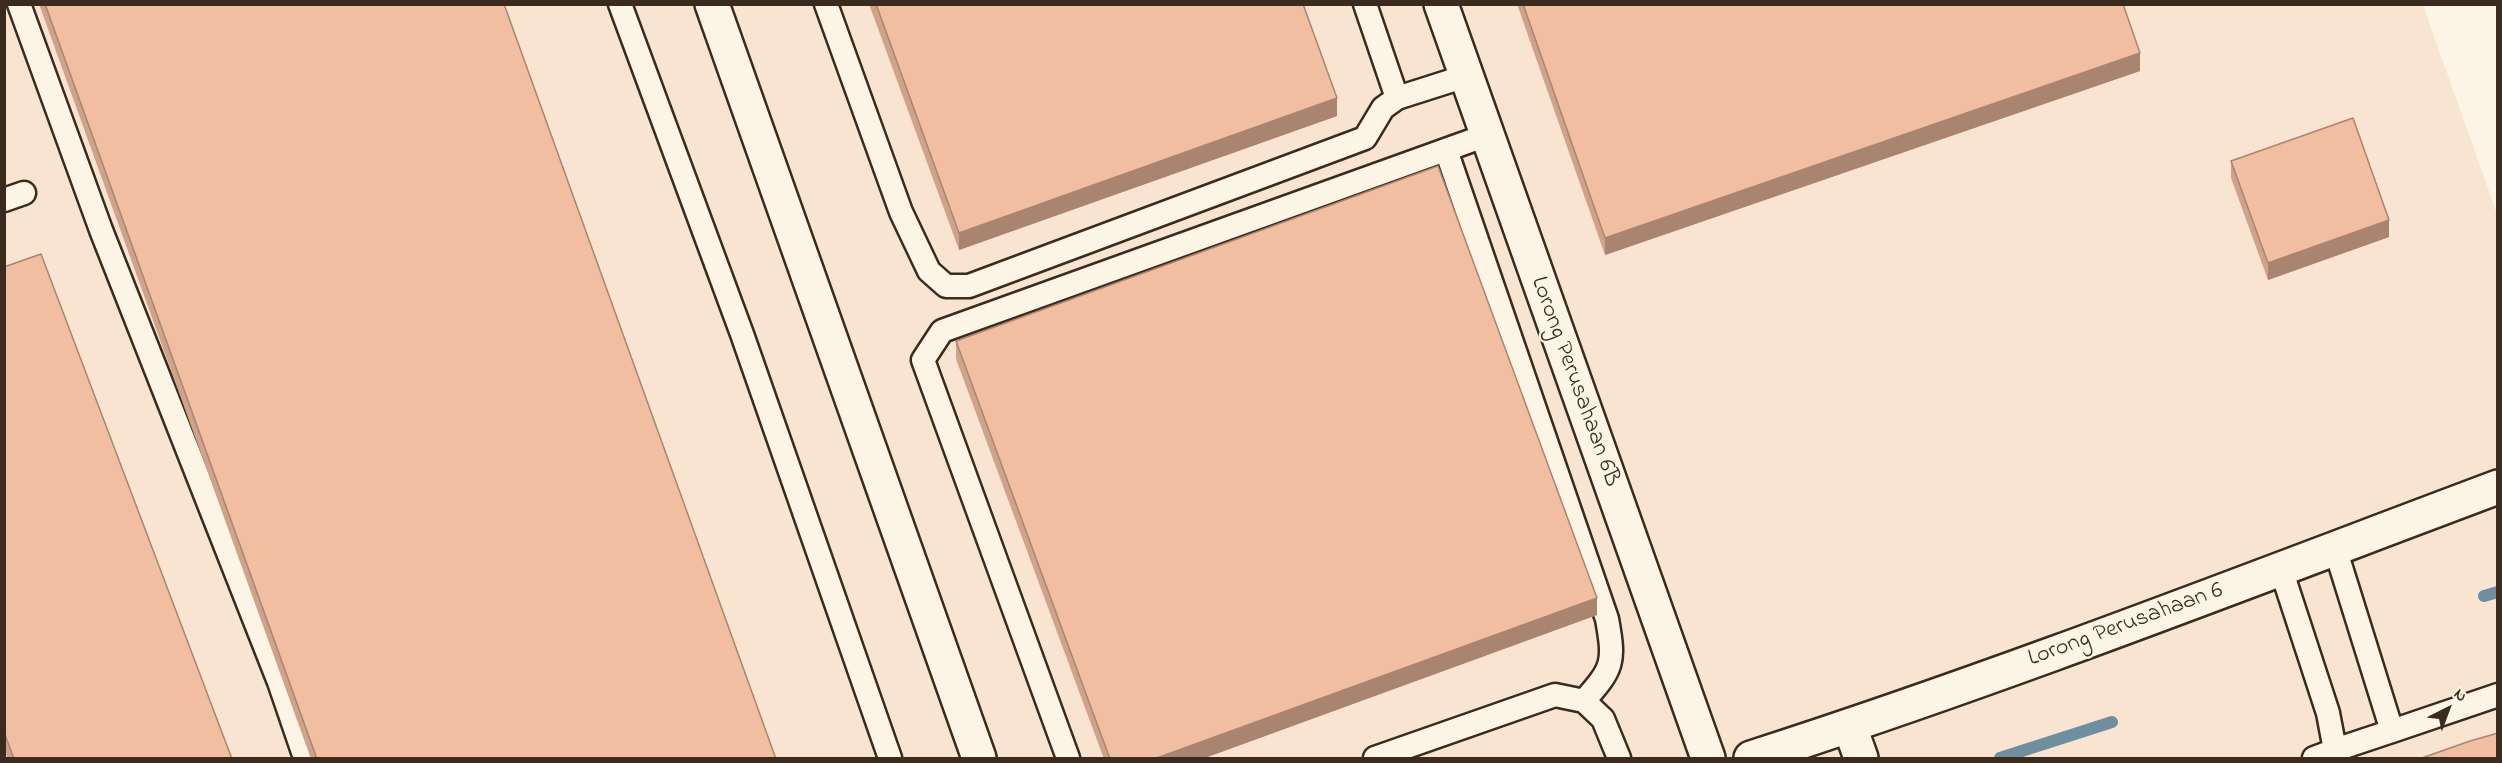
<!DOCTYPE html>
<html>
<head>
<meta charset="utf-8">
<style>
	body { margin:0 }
	#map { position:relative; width:2502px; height:763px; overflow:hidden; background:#fcf5e5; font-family:"Indie Flower",sans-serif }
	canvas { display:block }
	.frame { position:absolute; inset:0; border:6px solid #3b2a1e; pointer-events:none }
	.north { position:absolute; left:2418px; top:679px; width:60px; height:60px; -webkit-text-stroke:4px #fcf5e5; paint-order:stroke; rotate:42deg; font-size:16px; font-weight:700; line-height:24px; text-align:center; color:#3b2a1e }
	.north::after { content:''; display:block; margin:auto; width:21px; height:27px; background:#3b2a1e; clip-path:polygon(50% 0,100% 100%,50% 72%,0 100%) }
</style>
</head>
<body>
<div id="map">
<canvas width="2502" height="763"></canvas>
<div class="frame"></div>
<div class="north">N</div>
</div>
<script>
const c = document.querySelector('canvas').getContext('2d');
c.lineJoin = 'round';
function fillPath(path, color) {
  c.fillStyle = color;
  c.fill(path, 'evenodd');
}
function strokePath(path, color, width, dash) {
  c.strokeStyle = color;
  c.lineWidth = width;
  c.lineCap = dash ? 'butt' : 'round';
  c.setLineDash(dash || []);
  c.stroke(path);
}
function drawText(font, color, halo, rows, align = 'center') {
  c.font = font + ' "Indie Flower",sans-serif';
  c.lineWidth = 4.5;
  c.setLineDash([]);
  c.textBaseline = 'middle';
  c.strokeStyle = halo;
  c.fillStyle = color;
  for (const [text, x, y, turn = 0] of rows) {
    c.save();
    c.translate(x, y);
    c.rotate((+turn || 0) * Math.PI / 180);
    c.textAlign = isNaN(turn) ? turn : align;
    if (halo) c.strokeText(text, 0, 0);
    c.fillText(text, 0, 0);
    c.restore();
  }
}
fillPath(new Path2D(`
	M4,5H2423L2497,214V758H5Z`), '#f9e4d1');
strokePath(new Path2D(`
	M2484,596L2498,592
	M2000,758L2112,722`), '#6f8f9e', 12);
const service = new Path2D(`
	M19,4L101,230L279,682L305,758
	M620,4L742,334L890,758
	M826,4L901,212L929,271L946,286H969L1365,138L1383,108L1397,98L1466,76
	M1365,4L1397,98
	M1446,150L1607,619C1615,663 1613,668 1584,701
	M4,200L24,193
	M2335,548L2392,731L2498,695
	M2281,569L2328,713L2335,750L2314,758
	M2335,750L2392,731
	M1068,758L923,360L942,331L1487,135
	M1375,758L1555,695L1584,701L1603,719L1619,758`);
const minor = new Path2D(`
	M712,4L979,758
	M1441,4L1708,758
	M1850,727L1861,758
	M1751,758C2003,677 2250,580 2498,487`);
strokePath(service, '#3b2a1e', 27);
strokePath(minor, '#3b2a1e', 38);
strokePath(service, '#fcf5e5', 22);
strokePath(minor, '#fcf5e5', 33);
fillPath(new Path2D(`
	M39,4H504L776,759H311Z
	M869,4H1303L1337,116L959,250Z
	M1517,4H2123L2140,71L1605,255Z
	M2231,161L2389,237L2268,280L2231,178Z
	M4,267L232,759H8L4,750Z
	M956,341L1597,615L1202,759H1104L956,359Z`), '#cfa38a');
fillPath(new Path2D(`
	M2140,53V71L1605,255V238Z
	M1337,98V116L959,250V233Z
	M2389,220V237L2268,280V263Z
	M1597,598V615L1202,759H1154Z`), '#a98571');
const building = new Path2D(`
	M45,4H504L776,759H317Z
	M876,4H1303L1337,98L959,233Z
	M1523,4H2123L2140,53L1605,238Z
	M2353,118L2389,220L2268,263L2231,161Z
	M1438,166L1597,598L1154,759H1110L956,341Z
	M41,254L232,759H14L4,732V267Z
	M2498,733V759H2419L2470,741Z`);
fillPath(building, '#f1bea1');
strokePath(building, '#a98571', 1.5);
drawText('24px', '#3b2a1e', '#fcf5e5', [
	["Lorong Perusahaan 6B",1574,382,70],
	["Lorong Perusahaan 6",2126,626,-20]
]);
</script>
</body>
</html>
